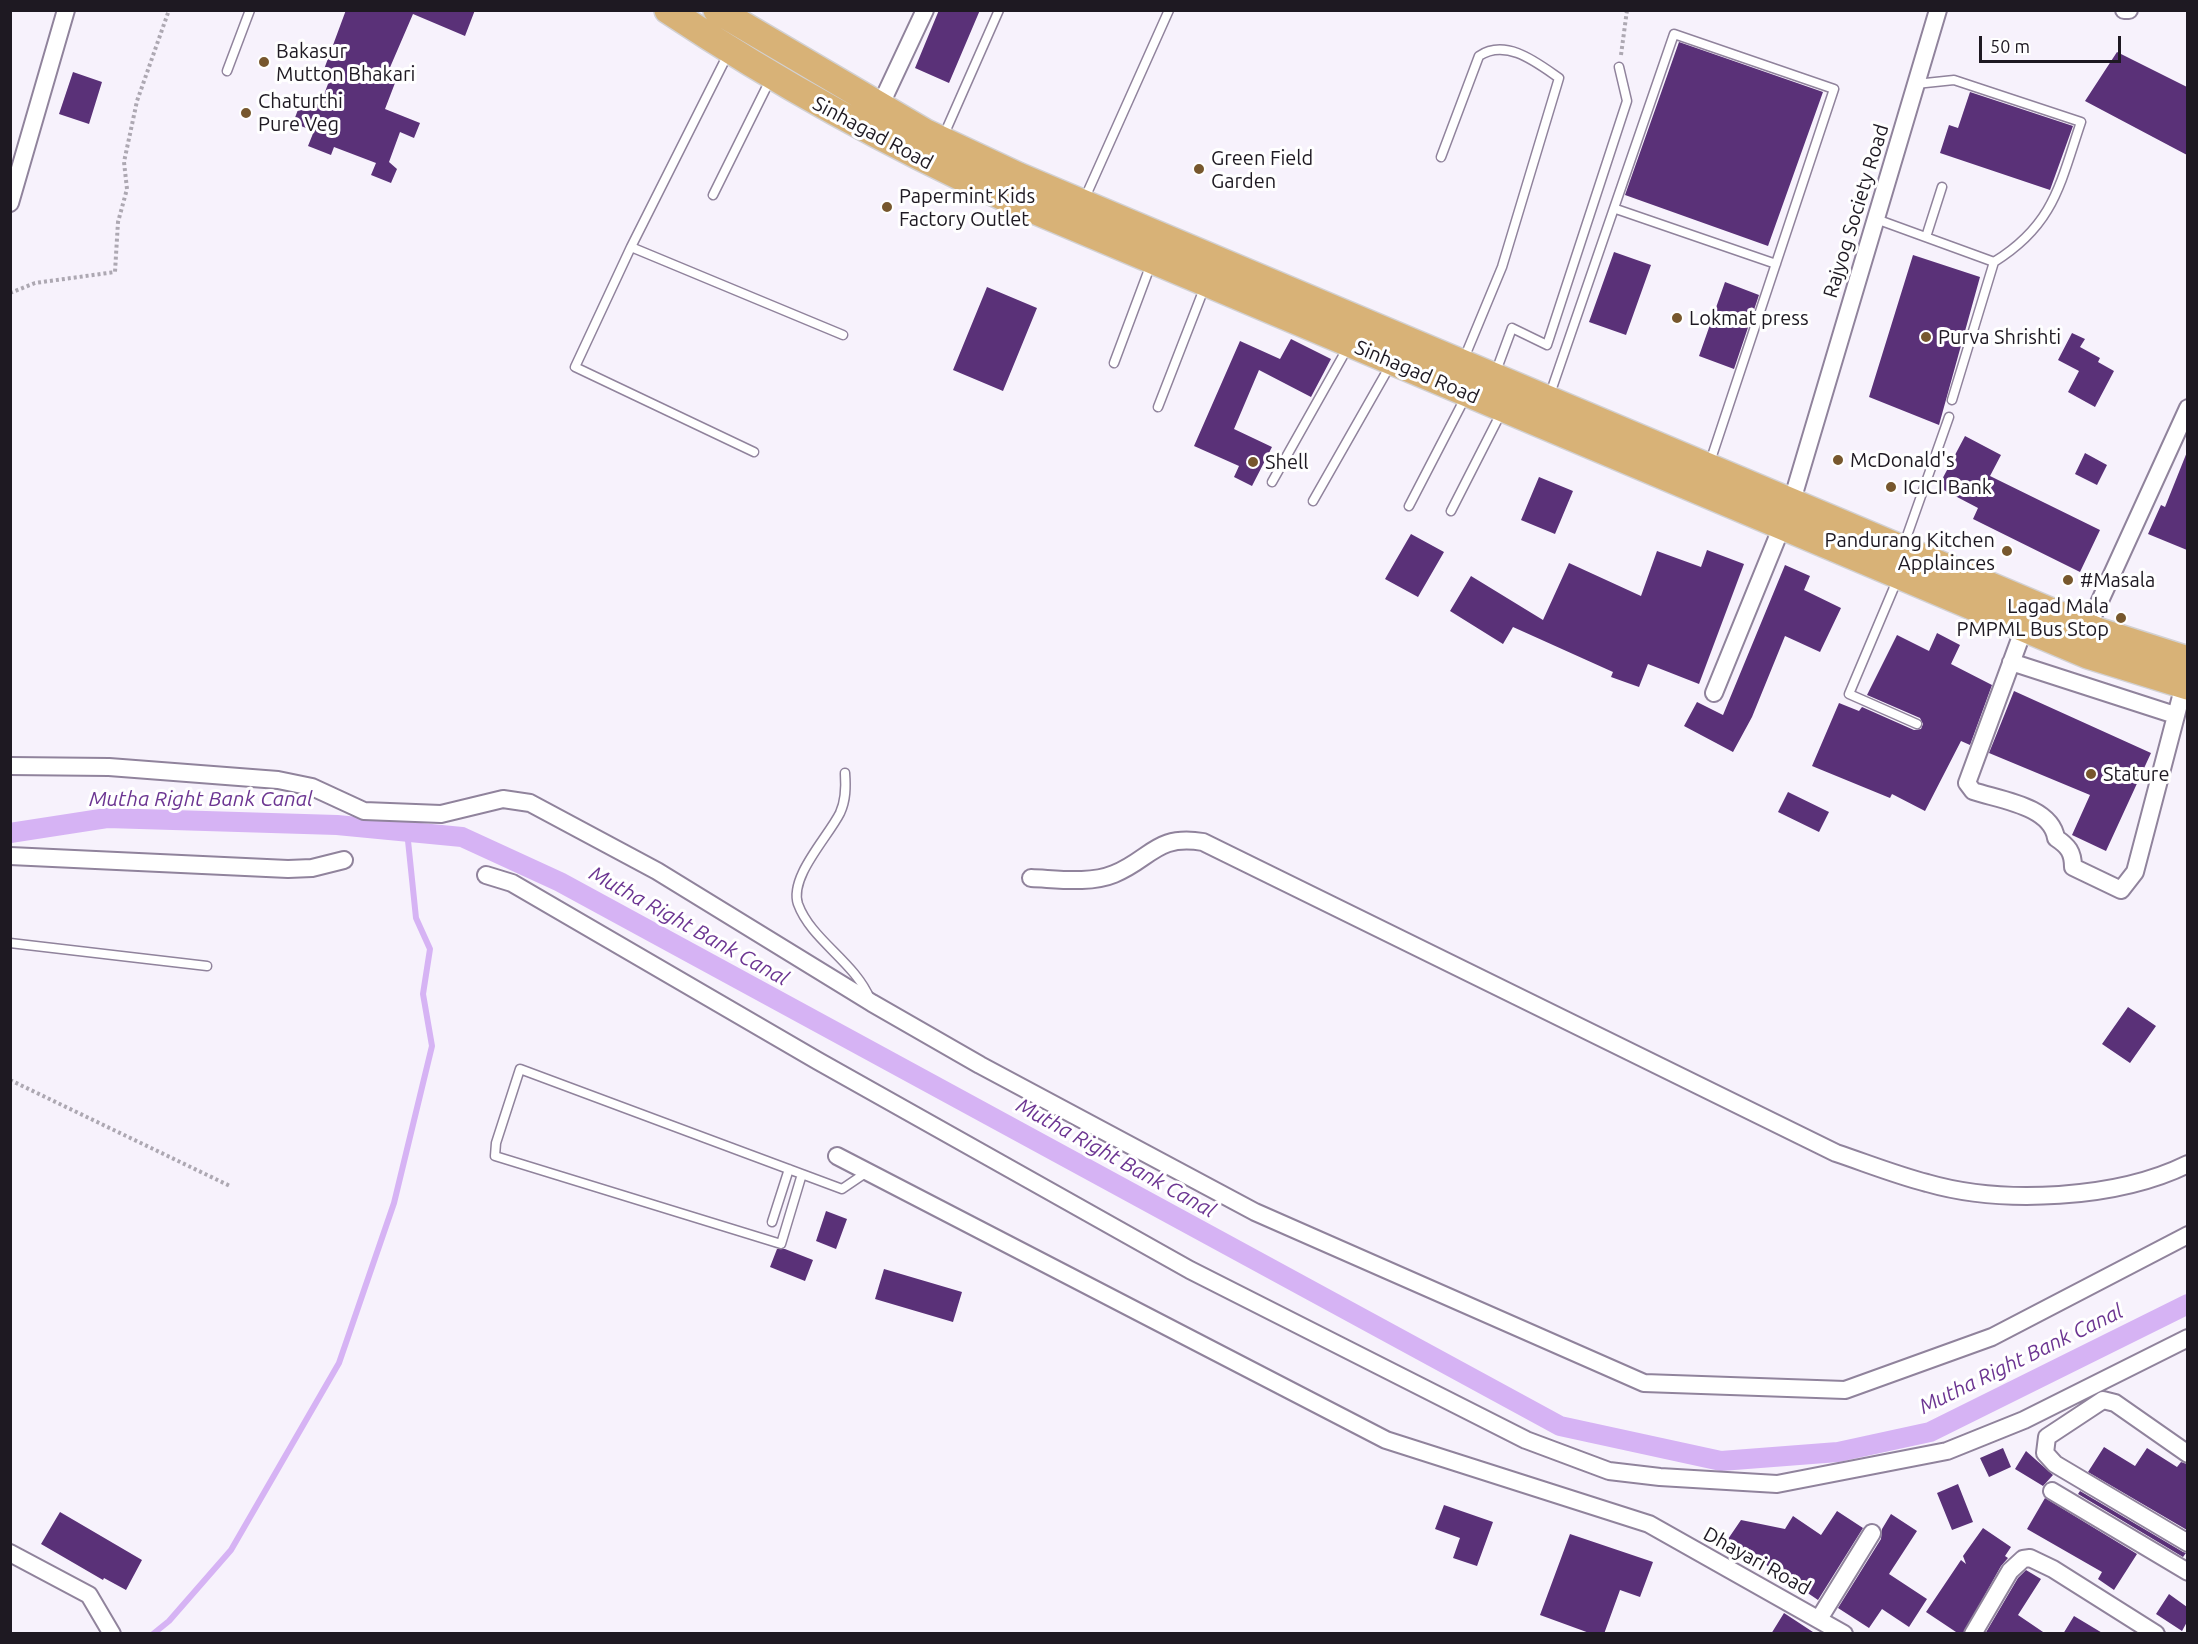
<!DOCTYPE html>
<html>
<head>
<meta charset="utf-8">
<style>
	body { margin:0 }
	#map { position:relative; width:2198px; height:1644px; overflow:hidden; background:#f7f2fc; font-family:Ubuntu,sans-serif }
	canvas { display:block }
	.frame { position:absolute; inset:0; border:12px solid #1e1922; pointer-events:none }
	.scale { position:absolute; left:1979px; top:36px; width:142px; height:27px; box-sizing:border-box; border:3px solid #1e1922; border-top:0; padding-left:8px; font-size:18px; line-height:21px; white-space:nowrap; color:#1e1922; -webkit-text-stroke:4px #fff; paint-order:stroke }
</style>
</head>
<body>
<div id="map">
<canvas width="2198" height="1644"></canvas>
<div class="frame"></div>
<div class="scale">50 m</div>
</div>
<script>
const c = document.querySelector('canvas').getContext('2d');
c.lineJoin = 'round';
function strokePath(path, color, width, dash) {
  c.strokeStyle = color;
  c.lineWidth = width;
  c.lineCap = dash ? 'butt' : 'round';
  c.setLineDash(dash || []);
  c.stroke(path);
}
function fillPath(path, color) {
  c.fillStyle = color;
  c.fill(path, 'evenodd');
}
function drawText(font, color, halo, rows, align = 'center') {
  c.font = font + ' Ubuntu,sans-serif';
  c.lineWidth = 6;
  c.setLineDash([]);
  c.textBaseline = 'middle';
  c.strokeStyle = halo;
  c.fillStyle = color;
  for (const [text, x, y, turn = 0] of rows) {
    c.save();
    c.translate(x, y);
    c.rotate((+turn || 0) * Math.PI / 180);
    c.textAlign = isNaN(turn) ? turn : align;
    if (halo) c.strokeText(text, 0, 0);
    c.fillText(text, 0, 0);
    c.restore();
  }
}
strokePath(new Path2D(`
	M153,1634L169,1621L231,1550L339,1363L394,1203L432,1046L423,994L430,949L416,918L407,831`), '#d6b3f4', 6);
strokePath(new Path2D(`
	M10,833L107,818L337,825L462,837L560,882L1560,1426L1721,1461L1838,1452L1930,1432L2188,1304`), '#d6b3f4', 20);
fillPath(new Path2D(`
	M346,10H475L465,36L413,14L385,79L395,83L385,109L420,123L414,138L400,132L389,162L397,169L391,183L371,175L376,163L334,147L331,155L308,146L314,131L293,123L302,99L320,105L331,76L323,72Z
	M939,10H980L949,83L915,68Z
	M1679,42L1823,92L1768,246L1625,195Z
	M2117,52L2187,87V155L2085,101Z
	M73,72L102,82L89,124L59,114Z
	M1970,92L2073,126L2050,190L1940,153L1949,125L1958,128Z
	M1614,252L1651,265L1626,335L1589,322Z
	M1913,255L1980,277L1939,425L1869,397Z
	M1725,282L1759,295L1734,369L1699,356Z
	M987,287L1037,308L1003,391L953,370Z
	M2072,333L2085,339L2080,347L2100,358L2098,362L2114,371L2095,407L2068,392L2079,371L2058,360Z
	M1291,339L1331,359L1311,397L1259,370L1234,429L1272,447L1252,486L1234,477L1239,466L1194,446L1240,341L1280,359Z
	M1965,436L2001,455L1990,476L2100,530L2080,572L1973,519L1978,508L1938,487Z
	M2187,452V550L2148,534L2161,505L2165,507Z
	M2085,453L2107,465L2097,485L2075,474Z
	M1539,477L1573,491L1555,534L1521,520Z
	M1411,534L1444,552L1418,597L1385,579Z
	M1707,550L1744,564L1699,684L1648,664L1639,687L1611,677L1613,672L1513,627L1503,644L1450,611L1471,576L1543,620L1569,563L1641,596L1657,551L1701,567Z
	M1785,565L1810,576L1804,590L1841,608L1820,652L1785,636L1752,717L1733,752L1684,726L1697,702L1723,715Z
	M1937,633L1960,645L1951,664L1992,685L1970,745L1961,741L1925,811L1892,794L1890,798L1812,766L1839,703L1859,711L1862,707L1914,730L1921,729L1923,724L1920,718L1867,695L1897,635L1929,651Z
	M2014,691L2151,753L2106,851L2072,835L2090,795L1989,753Z
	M1788,792L1829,812L1819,832L1778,812Z
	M2128,1007L2156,1026L2130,1063L2102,1044Z
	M826,1211L847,1219L836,1249L816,1241Z
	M777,1249H785L813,1260L805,1281L770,1267Z
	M884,1269L962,1292L953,1322L875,1299Z
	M2104,1447L2135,1466L2147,1448L2177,1467L2181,1462L2187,1464V1530L2088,1472Z
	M2003,1448L2011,1467L1989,1477L1980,1458Z
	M2026,1451L2053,1475L2043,1486L2015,1469Z
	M1958,1484L1973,1522L1952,1530L1937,1493Z
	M2080,1491L2183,1552L2186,1553L2183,1557L2078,1494Z
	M2045,1498L2137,1554L2114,1590L2098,1579L2102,1572L2027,1529Z
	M1444,1505L1493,1522L1477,1566L1453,1558L1460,1538L1435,1529Z
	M1837,1511L1863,1528L1818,1600L1728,1539L1741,1520L1785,1529L1793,1516L1821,1535Z
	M60,1512L142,1560L126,1590L104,1578L103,1580L41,1544Z
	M1891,1514L1917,1531L1889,1574L1927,1599L1909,1627L1882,1609L1869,1628L1838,1608L1881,1539L1882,1529Z
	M1983,1528L2011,1547L2005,1556L2008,1558L2001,1566L1963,1634H1959L1926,1612L1961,1560L1966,1564L1963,1556Z
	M1570,1534L1653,1562L1640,1597L1620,1590L1604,1634H1592L1540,1615Z
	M2026,1570L2041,1579L2018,1615L2046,1634H1985L2018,1578Z
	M2169,1594L2187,1607V1622L2182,1631L2156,1614Z
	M1784,1613L1816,1634H1771Z
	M2074,1616L2104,1634H2063Z`), '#5a3178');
const service = new Path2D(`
	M729,52L631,247L843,335
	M227,71L250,10
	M1916,84L1954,80L2081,122C2060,184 2054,225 1994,262L1952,400
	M943,137L999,10
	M1441,157L1479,56C1506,38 1536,62 1559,78L1502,267L1463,361
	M713,195L771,78
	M1084,200L1169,10
	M1616,209L1776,264
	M1876,219L1994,262
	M1926,237L1942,187
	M631,247L575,367L754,452
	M1114,363L1151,264
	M1495,374L1512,328L1547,345L1627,101L1619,67
	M1549,397L1674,34L1834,89L1709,465
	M1158,407L1205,286
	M1272,482L1348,347
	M1313,501L1391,364
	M1409,506L1466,396
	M1451,511L1502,411
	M1903,547L1949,417
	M1898,578L1849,694L1917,724
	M845,773C846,787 846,800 840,813C828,837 789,877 798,904C811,940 855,962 870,999
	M10,943L207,966
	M802,1174L781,1244L495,1156L496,1143L520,1069L842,1189L867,1172
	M772,1222L789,1169`);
const minor = new Path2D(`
	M2124,10H2129
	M880,106L925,10
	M10,203L66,10
	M2088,627L2188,408
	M2024,628L1967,783L1973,791C2000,800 2051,806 2056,838C2068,846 2073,852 2073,867L2121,890L2135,872L2184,685
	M2011,662L2175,715
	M1714,693L1791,504L1938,10
	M10,766L109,767L278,780L312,787L364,811L441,814L503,799L530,803L657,871L872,1003L980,1065L1255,1212L1644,1383L1845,1390L1992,1337L2188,1235
	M10,856L288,869L312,868L344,860
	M486,875L512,883L818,1061L1190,1270L1526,1440L1609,1471L1660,1477L1777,1484L1947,1451L2024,1420L2188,1338
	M1031,878C1057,879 1090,884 1114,874C1151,859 1156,834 1203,842L1836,1153C1866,1163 1896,1175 1927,1183C2003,1205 2117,1199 2188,1164
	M837,1156L1386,1440L1649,1524L1844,1634
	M2188,1454L2115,1403L2103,1400L2047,1437L2045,1453L2055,1464L2188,1543
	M2052,1491L2188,1572
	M10,1553L89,1595L112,1634
	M1819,1619L1872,1533
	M1973,1634L2010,1571L2023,1559L2030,1558L2053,1569L2156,1634`);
const primary = new Path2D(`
	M668,10C778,83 888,144 1008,199L2088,655L2188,686
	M717,10L924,132L1018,176L2097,631L2188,660`);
strokePath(service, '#90839c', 11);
strokePath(minor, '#90839c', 20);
strokePath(primary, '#d2d1d3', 30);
strokePath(new Path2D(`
	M1621,55L1627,10
	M10,293L35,283L115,272L118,222L127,189L124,162L137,101L169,10
	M10,1080L230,1186`), '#ada8b2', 4, [3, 3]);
strokePath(service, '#fff', 8);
strokePath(minor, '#fff', 16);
strokePath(primary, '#d8b277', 27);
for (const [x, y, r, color] of [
	[264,62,6,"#77572d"],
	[246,113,6,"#77572d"],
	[1199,169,6,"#77572d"],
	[887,207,6,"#77572d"],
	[1677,318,6,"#77572d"],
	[1926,337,6,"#77572d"],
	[1838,460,6,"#77572d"],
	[1253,462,6,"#77572d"],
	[1891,487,6,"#77572d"],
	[2007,551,6,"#77572d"],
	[2068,580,6,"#77572d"],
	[2121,618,6,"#77572d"],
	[2091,774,6,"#77572d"]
]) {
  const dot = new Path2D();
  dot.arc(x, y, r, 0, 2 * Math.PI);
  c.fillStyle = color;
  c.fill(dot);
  strokePath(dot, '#fff', 2);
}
drawText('20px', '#1e1922', '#fff', [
	["Bakasur",276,51],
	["Mutton Bhakari",276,74],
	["Chaturthi",258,101],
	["Pure Veg",258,124],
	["Green Field",1211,158],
	["Garden",1211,181],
	["Papermint Kids",899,196],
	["Factory Outlet",899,219],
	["Lokmat press",1689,318],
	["Purva Shrishti",1938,337],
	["McDonald's",1850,460],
	["Shell",1265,462],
	["ICICI Bank",1903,487],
	["Pandurang Kitchen",1995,540,"right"],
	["Applainces",1995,563,"right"],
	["#Masala",2080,580],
	["Lagad Mala",2109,606,"right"],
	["PMPML Bus Stop",2109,629,"right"],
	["Stature",2103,774]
], 'left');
drawText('20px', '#1e1922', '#fff', [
	["Sinhagad Road",873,133,28],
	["Rajyog Society Road",1856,211,-73],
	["Sinhagad Road",1417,372,23],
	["Dhayari Road",1757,1561,29]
]);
drawText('italic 21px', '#6c3592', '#fff', [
	["Mutha Right Bank Canal",201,799],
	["Mutha Right Bank Canal",689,926,29],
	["Mutha Right Bank Canal",1116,1158,29],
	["Mutha Right Bank Canal",2021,1359,-26]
]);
</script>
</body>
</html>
